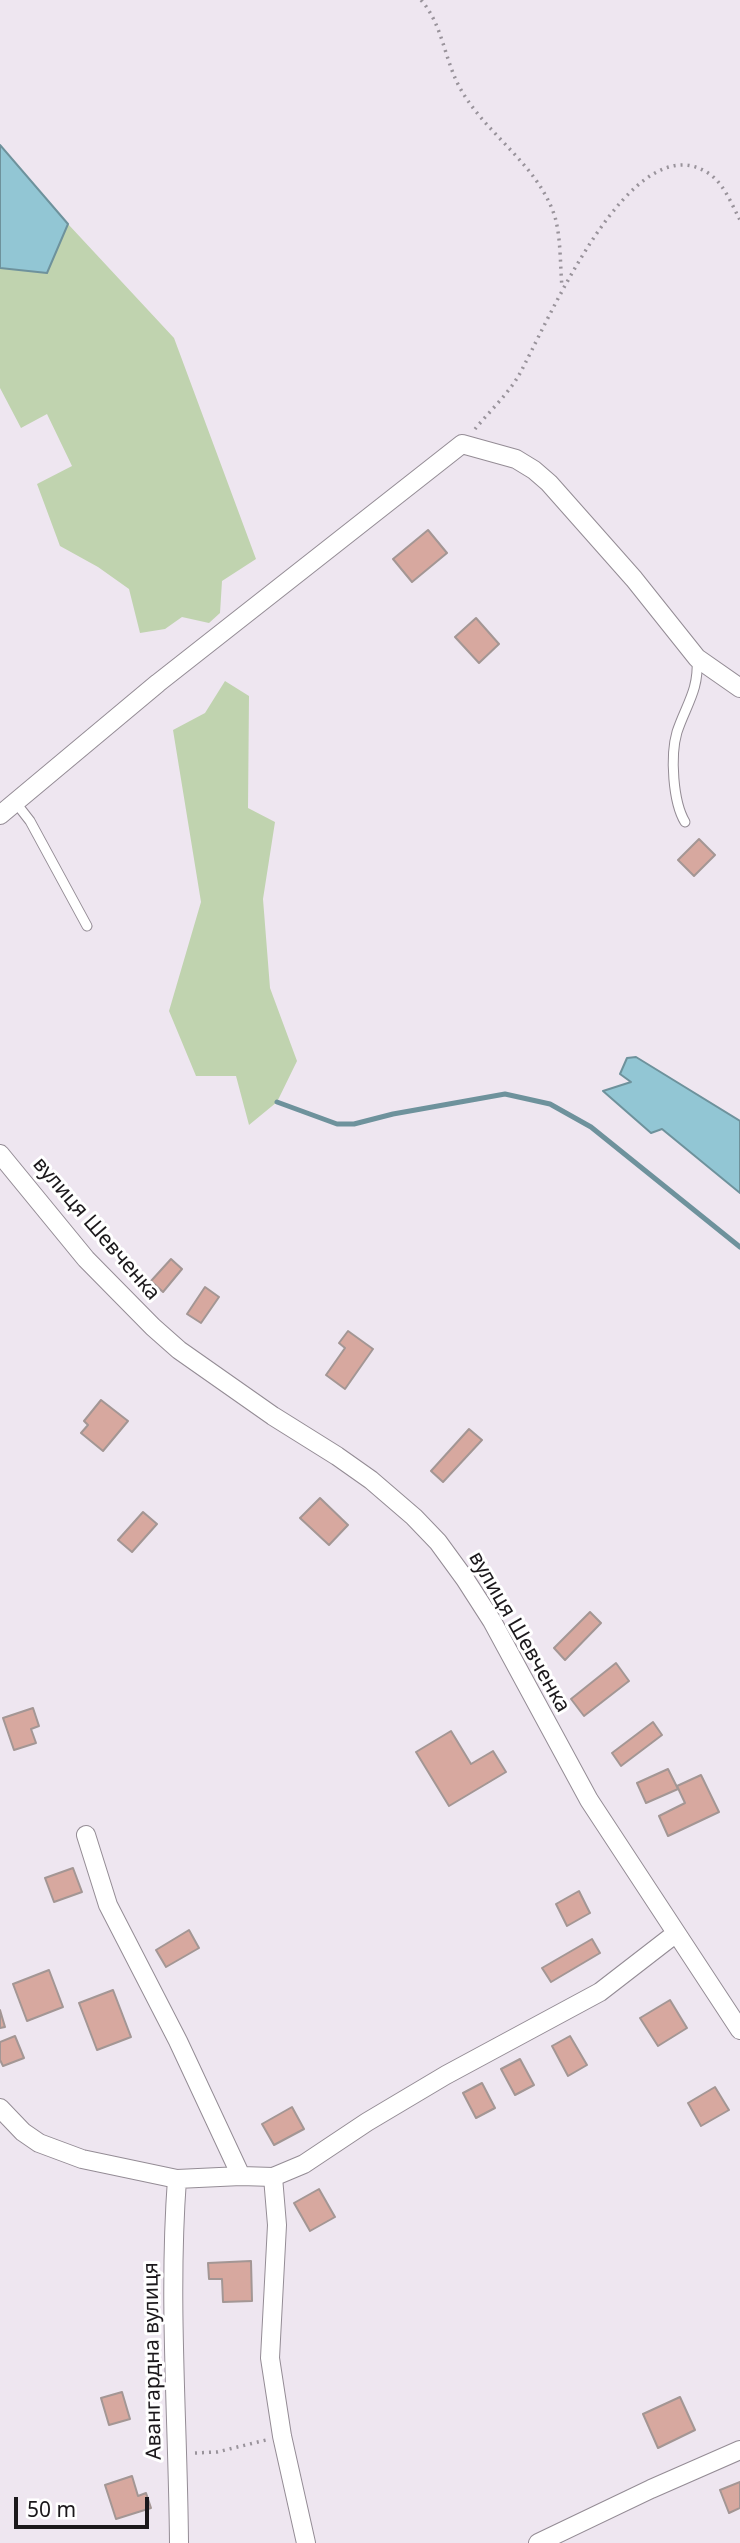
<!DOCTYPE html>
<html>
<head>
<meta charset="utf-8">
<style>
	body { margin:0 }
	#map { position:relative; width:740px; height:2543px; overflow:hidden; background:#eee6f0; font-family:"Noto Sans",sans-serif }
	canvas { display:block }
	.scale { position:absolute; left:14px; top:2497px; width:135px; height:32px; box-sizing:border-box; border:4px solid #1b181b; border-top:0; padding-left:9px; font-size:21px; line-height:24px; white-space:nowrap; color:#1b181b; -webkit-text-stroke:5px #fff; paint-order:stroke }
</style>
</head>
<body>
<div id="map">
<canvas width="740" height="2543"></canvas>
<div class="scale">50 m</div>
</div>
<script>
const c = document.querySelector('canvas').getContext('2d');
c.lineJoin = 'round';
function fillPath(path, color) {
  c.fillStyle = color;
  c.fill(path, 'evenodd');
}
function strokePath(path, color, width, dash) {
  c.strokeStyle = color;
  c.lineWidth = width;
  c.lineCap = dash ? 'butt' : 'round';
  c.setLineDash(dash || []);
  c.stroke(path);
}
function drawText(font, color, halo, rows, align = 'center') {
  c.font = font + ' "Noto Sans",sans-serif';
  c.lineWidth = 6;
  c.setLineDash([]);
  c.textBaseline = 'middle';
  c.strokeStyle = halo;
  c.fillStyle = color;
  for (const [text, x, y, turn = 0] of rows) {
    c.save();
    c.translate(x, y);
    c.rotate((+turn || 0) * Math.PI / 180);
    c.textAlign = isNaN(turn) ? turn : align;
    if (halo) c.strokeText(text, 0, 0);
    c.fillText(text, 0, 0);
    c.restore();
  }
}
fillPath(new Path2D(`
	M68,224L174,338L256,559L222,581L220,613L209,623L182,617L165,629L140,633L129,589L98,567L60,546L37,484L72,466L47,414L21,428L0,388V268L47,273Z
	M225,681L249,696L248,808L275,822L263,899L270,988L297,1061L277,1102L249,1125L236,1076H196L169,1011L201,902L173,730L205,713Z`), '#c0d3af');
const water = new Path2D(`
	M0,145L68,224L47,273L0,268Z
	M636,1057L740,1121V1193L662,1129L651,1133L603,1091L631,1082L620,1074L627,1058Z`);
fillPath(water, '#92c6d4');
strokePath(water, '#6e929c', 2);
strokePath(new Path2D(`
	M277,1102L337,1124H354L393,1114L505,1094L550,1104L591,1127L740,1247`), '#6e929c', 5);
const building = new Path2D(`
	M428,530L447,553L412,582L393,559Z
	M476,618L499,644L479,663L455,637Z
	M699,839L715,855L694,876L678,860Z
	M171,1259L182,1269L163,1292L151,1281Z
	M205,1287L219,1297L201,1323L187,1314Z
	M348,1331L373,1349L345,1389L326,1375L345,1348L339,1343Z
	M101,1400L128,1421L103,1451L81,1433L88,1425L84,1421Z
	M469,1429L482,1440L443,1482L431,1471Z
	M320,1498L348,1525L329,1545L300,1518Z
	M143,1512L157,1524L132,1552L118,1540Z
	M590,1612L601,1623L565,1660L554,1648Z
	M616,1663L629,1681L584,1716L571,1699Z
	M33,1708L39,1726L31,1729L36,1743L14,1750L3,1718Z
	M653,1722L662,1735L621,1766L612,1753Z
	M451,1731L471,1764L493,1751L506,1772L449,1806L416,1752Z
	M668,1769L678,1789L646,1803L637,1783Z
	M701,1775L719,1812L668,1836L659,1816L685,1803L677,1786Z
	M73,1868L82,1892L54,1902L45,1878Z
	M579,1891L590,1913L567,1926L556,1904Z
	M189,1930L199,1948L166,1967L156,1950Z
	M592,1939L600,1953L551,1982L542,1968Z
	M49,1970L63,2007L27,2021L13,1984Z
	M113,1990L131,2037L97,2050L79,2003Z
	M670,2000L687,2028L658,2046L640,2018Z
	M0,2010L5,2027L0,2028Z
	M15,2036L24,2058L3,2066L0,2060V2042Z
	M570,2036L587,2065L568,2076L552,2046Z
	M520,2059L534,2085L515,2095L501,2069Z
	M482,2083L495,2108L476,2118L463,2093Z
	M715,2087L729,2110L701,2126L688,2103Z
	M292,2107L304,2129L274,2145L262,2124Z
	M319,2189L335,2217L310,2231L294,2203Z
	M251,2261L252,2301L223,2302L222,2279H209L208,2263Z
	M122,2392L130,2419L109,2425L101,2398Z
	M680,2397L695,2430L658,2448L643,2414Z
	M132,2476L138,2496L146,2493L151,2508L116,2519L105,2485Z
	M740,2482V2508L729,2513L720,2490Z`);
fillPath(building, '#d7a89f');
strokePath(building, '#a39694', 2);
const service = new Path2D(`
	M16,803L30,821L87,926
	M685,822C673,802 670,756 677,732C686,705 699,690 697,660`);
const minor = new Path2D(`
	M0,815L158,683L462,444L516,459L534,470L549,483L634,579L697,658L740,688
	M0,1154L86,1259L153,1327L179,1350L273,1416L337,1456L371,1480L414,1517L438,1542L465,1579L492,1621L589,1800L740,2030
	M86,1835L108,1905L178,2041L241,2176
	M0,2108L23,2132L39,2143L82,2159L177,2179L241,2176L273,2177L304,2164L367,2122L446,2075L600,1992L675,1934
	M273,2177L277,2225L270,2358L282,2436L306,2543
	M177,2179C168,2300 178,2421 179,2543
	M538,2543L651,2489L740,2450`);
strokePath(service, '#948c95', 11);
strokePath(minor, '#948c95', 20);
strokePath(new Path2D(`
	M421,0C443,25 444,59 460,88C486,135 538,164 555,217C561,239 560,264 562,287
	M475,429C489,412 508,394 519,375C546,327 632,117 711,175C725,186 732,205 740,220
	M195,2453L217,2452L266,2440`), '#99939b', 3.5, [2, 5]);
strokePath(service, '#fff', 9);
strokePath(minor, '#fff', 18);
drawText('21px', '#1b181b', '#fff', [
	["вулиця Шевченка",96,1229,49],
	["вулиця Шевченка",519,1632,60],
	["Авангардна вулиця",153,2361,-91]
]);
</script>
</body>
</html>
